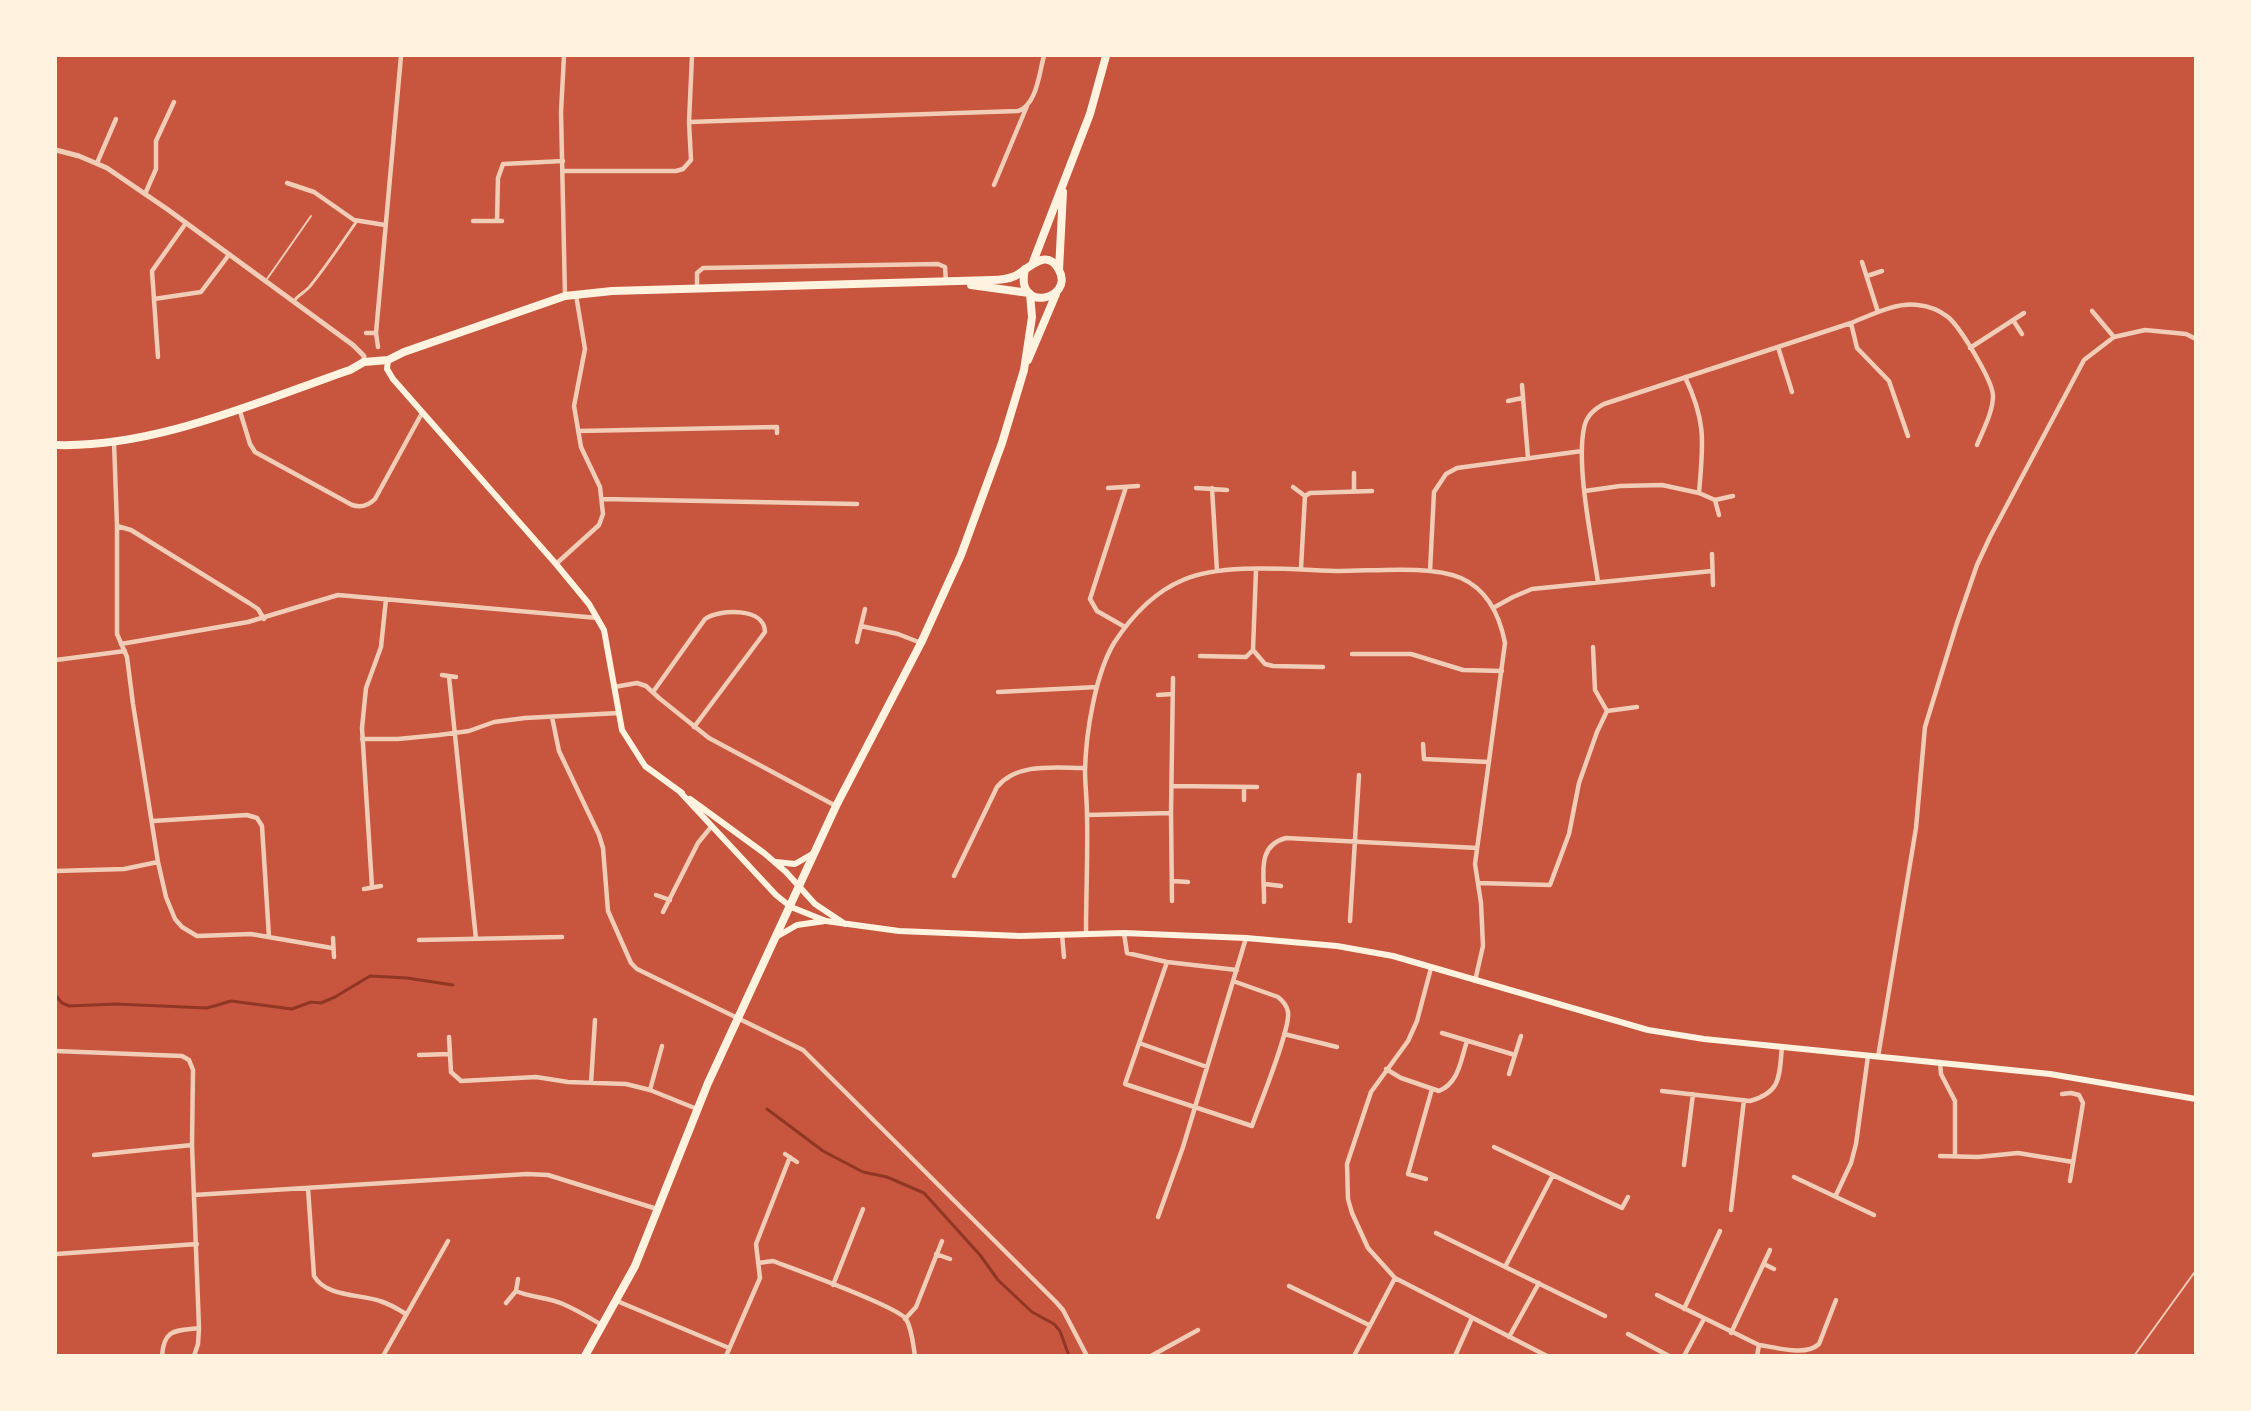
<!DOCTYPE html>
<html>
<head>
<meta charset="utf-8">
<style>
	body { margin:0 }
	#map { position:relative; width:2251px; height:1411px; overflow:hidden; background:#c8553d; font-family:"Titillium Web",sans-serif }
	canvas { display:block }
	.frame { position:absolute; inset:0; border:57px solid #fff3e0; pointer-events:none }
</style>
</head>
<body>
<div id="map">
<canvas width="2251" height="1411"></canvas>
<div class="frame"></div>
</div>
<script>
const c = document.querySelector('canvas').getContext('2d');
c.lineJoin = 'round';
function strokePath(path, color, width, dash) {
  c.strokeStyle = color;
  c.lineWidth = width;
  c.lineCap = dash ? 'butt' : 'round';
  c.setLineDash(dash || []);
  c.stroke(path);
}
strokePath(new Path2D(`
	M56,996L62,1003L69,1006L115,1004L207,1008L231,1001L292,1009L311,1002L321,1003L335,997L370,976L407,978L453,985
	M767,1109L823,1151L863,1172L887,1177L924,1193L980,1255L998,1280L1032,1312L1054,1324L1060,1331L1069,1356`), '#8f3625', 3);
strokePath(new Path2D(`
	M267,279L311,216
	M2134,1356L2194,1273L2196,1274`), '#f1ccb7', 2);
strokePath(new Path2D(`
	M294,301C299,294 306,292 311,285C328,264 342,242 357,221`), '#f1ccb7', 3);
strokePath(new Path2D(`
	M564,56L561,112L565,296
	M689,122L1018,111C1037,105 1039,73 1044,56
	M97,163L116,119
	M563,171H676L683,169L691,160L689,122L692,56
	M287,183L314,192L354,220L385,225
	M994,185L1027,106
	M145,194L156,169V141L174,102
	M473,221H502
	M497,221L498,178L503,164L563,161
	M1862,262L1878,312
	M1867,276L1882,271
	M697,288V273L703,268L938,264L945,267L946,282
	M154,299L201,292L228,256
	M2092,311L2114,337
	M2013,320L2022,334
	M1851,323L1857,348L1889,381L1908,436
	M366,333H376
	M378,347L376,333L401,56
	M1778,347L1792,392
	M1970,348L2024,313
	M158,357L152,271L186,223
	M1685,377C1707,423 1703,444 1699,493
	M1522,385L1528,458
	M1508,401L1522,398
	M239,408L250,444L255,452L352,505C361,508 368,506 375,499L422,413
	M578,431L777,427V433
	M114,442L117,526V634L127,657L133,704L158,862L166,897L175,919L182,927L197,936L251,934L332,948
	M1293,487L1305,496
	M1108,488L1138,486
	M1196,488L1227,490
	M1212,488L1217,571
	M1354,491V473
	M1585,491L1620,486L1662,485L1699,493L1715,500L1733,496
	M602,499L857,504
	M1715,500L1719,515
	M117,526L131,530L249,603L258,609L264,619
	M1712,554L1713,585
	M556,564L599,525L603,514L600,487L581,447L574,406L585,349L576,295
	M1301,568L1305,496L1310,493L1372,491
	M1430,571L1434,492L1446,474L1457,468L1582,451
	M1598,582C1592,541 1576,467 1584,428C1586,417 1594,409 1604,404L1851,323C1871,315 1896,302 1918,305C1928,306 1939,310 1948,317C1960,327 1993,381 1993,396C1993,412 1983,430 1977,445
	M1493,608L1513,597L1532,589L1712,571
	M861,626L898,634L921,643
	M1125,627L1097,611L1090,599L1126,487
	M857,642L865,609
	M121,644L248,622L338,595L598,618
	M1593,647L1595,690L1607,711L1637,707
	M1253,650L1256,570
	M1352,654H1411L1463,670L1502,671
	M1200,656L1246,657L1253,650L1265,664L1273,666L1323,667
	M56,660L125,651
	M442,675L456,677
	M449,677L476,939
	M614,687L637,683L646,686L659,698L709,738L836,806
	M653,692L705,619C719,609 765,607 765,632L694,727
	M998,692L1097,687
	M1158,695L1172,694
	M552,717L559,751L599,835L603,848L608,911L631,963L637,969L803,1050L1056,1302L1063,1310L1087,1356
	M362,739H398L439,735L469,731L494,722L525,718L619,713
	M1423,744L1424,759L1488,762
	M1173,786L1257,787
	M1244,800V787
	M1171,813L1173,678
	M1087,815L1171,813L1172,901
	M153,821L247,815L257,818L262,826L269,937
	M56,871L124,869L158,862
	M954,876L997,787C1017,762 1057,768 1085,768
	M1172,881L1188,882
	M1478,883L1550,885L1569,834L1579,783L1597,732L1607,711
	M1265,884L1281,886
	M372,887L362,728L366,688L381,647L386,599
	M364,889L381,886
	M656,895L670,900
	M1264,902C1265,877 1255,846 1286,838L1477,848
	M663,912L698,843L711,827
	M1350,921L1359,775
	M1086,933C1086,894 1088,854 1087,815C1087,800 1085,785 1085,770C1086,733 1095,675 1114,643C1131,617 1154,592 1183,580C1224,562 1295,570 1340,571C1375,571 1430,565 1461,578C1488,590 1500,617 1505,643L1475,864L1481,903L1483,946L1475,981
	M1124,933L1127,953L1167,962
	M1062,934L1064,957
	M333,938L334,957
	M419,940L562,937
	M1431,968L1417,1021L1408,1041L1371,1092L1347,1164L1348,1199L1352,1213L1368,1248L1395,1278L1547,1356
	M1233,981L1278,997C1283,1001 1287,1005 1288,1012C1291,1028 1259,1106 1252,1126L1125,1084L1167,962L1237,970
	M1442,1033L1515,1055
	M1284,1034L1337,1047
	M449,1037L451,1072L461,1081L536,1077L568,1082L626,1084L650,1090L697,1109
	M1139,1043L1207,1067
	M56,1051L182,1056L189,1060L193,1070L192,1145L199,1328L198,1344L194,1356
	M419,1055L449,1054
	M1878,1057L1916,828L1925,727L1957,623L1977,565L1990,537L2084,360L2114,337L2145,330L2186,334L2196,339
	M1940,1062L1941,1074L1955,1101V1156
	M1386,1069L1401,1078L1439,1091C1459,1083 1461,1059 1467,1041
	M1509,1074L1521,1036
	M591,1083L595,1020
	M650,1090L662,1046
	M1662,1091L1750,1101C1782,1092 1779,1076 1782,1047
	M2062,1094L2071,1093L2079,1095L2083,1103L2070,1181
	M1494,1147L1622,1208L1628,1197
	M785,1154L797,1162
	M94,1155L192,1145
	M1940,1156L1978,1157L2018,1153L2073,1162
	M1684,1165L1693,1094
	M1794,1177L1874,1215
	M1426,1179L1408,1174L1432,1089
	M308,1188L314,1276C326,1297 360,1294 380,1301C390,1304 398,1309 406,1314
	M194,1195L527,1174L548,1175L657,1209
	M1836,1195L1851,1163L1856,1144L1868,1056
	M1731,1210L1744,1100
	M1158,1217L1183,1147L1246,938
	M1436,1233L1605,1316
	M56,1254L197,1244
	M936,1254L950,1259
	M758,1263L773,1261C794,1269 897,1306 906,1319C912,1329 913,1344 915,1356
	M1764,1264L1774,1269
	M1505,1267L1553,1175
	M833,1285L863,1209
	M1289,1286L1369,1325
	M516,1291C532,1298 548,1297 563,1304C577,1310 590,1318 602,1325
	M1657,1295L1759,1345L1757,1356
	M617,1301L729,1348
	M506,1303L516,1291L518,1279
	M1684,1309L1720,1231
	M905,1319L916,1307L942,1241
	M1731,1333L1770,1250
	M1628,1334L1669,1356
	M1509,1337L1539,1283
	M1759,1345C1776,1347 1805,1357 1819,1344L1836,1300
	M162,1356C164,1328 176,1331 199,1328
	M383,1356L448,1241
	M726,1356L760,1278L756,1244L790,1157
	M1151,1356L1198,1330
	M1354,1356L1395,1278
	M1455,1356L1472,1318
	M1684,1356L1704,1319`), '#f1ccb7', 4.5);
strokePath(new Path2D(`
	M56,150L79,156L107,168L167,209L353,345L364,356V362`), '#f1ccb7', 5);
strokePath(new Path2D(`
	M388,360L387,369L393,379L556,564L589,604L604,630L622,730L645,766L682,793
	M681,793L776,895L791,907L826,921L899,931L1020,936L1124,933L1246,938L1337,946L1393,956L1648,1030L1704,1039L2050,1074L2196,1099
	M690,799L764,853L786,872L815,904L845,924
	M776,862L795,864L814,853
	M776,937L797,925L825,921`), '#fff3e0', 6);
strokePath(new Path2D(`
	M1033,262L1090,114L1106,56
	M1059,270L1063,192
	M971,285L1029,293
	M1028,360L1056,294
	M56,445C155,448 257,402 350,370L364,362L388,360L404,352L565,296L612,291L992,280C1000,280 1008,279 1015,276C1028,270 1046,246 1059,270C1075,300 1014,314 1025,269
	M585,1356L635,1266L708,1083L836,806L921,643L961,555L1002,443L1024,370L1032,317L1030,294`), '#fff3e0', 8);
</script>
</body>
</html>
